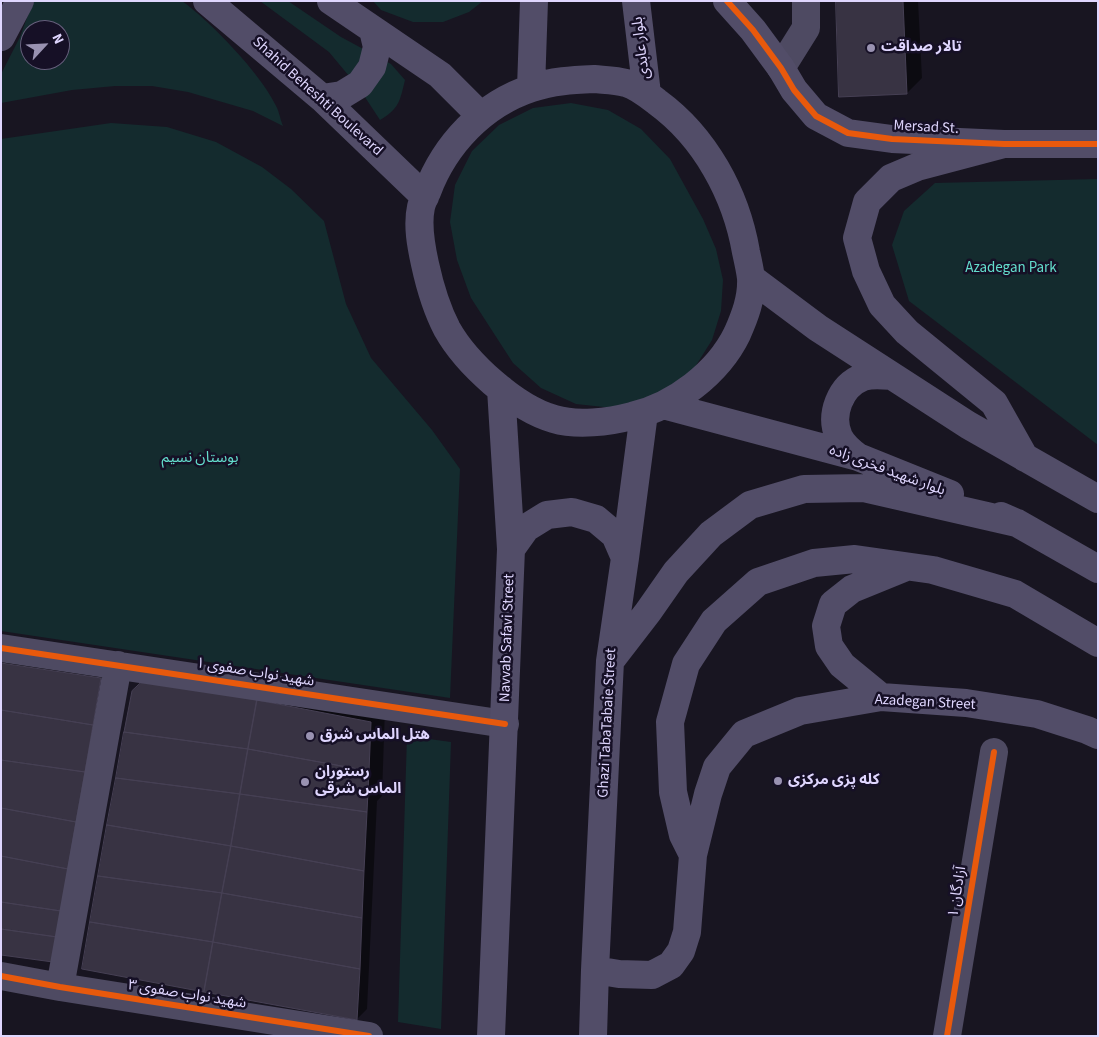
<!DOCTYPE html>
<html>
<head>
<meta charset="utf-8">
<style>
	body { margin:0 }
	#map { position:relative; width:1099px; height:1037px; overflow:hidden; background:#181521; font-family:"Source Sans 3",sans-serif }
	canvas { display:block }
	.frame { position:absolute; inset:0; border:2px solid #dfd6fe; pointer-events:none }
	.north { position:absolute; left:20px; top:20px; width:50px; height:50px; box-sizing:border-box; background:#161026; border:1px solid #665f7c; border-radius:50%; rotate:65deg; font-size:14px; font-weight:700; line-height:20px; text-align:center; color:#dfd6fe }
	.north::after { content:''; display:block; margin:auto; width:18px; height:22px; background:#9992b1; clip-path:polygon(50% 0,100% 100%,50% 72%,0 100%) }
</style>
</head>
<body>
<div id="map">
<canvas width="1099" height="1037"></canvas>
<div class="frame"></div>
<div class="north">N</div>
</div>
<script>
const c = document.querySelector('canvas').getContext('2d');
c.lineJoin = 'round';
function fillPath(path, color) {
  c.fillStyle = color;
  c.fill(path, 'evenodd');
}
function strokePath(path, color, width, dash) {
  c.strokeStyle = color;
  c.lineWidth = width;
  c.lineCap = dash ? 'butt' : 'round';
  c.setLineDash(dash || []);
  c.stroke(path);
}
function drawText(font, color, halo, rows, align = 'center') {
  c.font = font + ' "Source Sans 3","Noto Sans Arabic",sans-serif';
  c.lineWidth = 5;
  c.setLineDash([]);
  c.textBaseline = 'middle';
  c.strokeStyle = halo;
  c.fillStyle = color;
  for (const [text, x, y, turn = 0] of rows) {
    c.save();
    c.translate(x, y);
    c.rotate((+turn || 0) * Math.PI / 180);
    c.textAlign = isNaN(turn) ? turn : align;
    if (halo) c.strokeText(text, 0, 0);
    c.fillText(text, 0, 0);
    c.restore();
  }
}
fillPath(new Path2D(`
	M33,1H182C210,21 260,73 275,104C279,110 280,119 283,126L253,111L188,92L152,86H115L72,90L1,103V74L20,37ZM30,30H60V60H30Z
	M260,1H288L341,37L391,64L405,80C400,101 399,109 380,120L359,88L329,52Z
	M373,1H483L469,12L443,22H413L381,10Z
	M571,103L608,110L641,129L670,159L703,219L716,249L723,280L721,311L712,340L695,367L672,388L644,402L613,408L576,404L541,388L513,363L471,298L457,260L450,222L455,185L472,151L499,125L533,108Z
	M111,123L167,127L216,142L262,167L291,189L324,221L346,304L371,358L432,430L460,469L450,698L1,631V139Z
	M1098,179V445L909,301L892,245L904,211L935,183Z
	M407,736L451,742L441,1029L398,1022Z`), '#142b2e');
fillPath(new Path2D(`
	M837,1H918L922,78L907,93Z
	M1,652L110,668L62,950L1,954Z
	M133,691L385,708L382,796L377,801L367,1009L357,1019Z`), '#0007');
const building = new Path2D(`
	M836,1H903L907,94L839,97Z
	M1,663L101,678L93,725L1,710Z
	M145,679L257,700L248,749L124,732L132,691Z
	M257,700L371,722L369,771L248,749Z
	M1,710L93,725L85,772L1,760Z
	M124,732L248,749L240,794L116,778Z
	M248,749L369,771L367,812L240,794Z
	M1,760L85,772L76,822L1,808Z
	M116,778L240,794L231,846L107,825Z
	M240,794L367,812L364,871L231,846Z
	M1,808L76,822L68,869L1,856Z
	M107,825L231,846L222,893L98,876Z
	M231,846L364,871L362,918L222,893Z
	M1,856L68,869L61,911L1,902Z
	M98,876L222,893L213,942L90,922Z
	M222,893L362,918L360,969L213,942Z
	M1,902L61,911L57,937L1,929Z
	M90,922L213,942L204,992L82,969Z
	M1,929L57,937L53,962L1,955Z
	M213,942L360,969L357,1020L204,992Z`);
fillPath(building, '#383343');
strokePath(building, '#464054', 1);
strokePath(new Path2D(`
	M781,68L806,28V1
	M1,648L505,724
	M1,976L60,987L369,1036
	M60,987L118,665
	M947,1036L994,752`), '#4e4a62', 28);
strokePath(new Path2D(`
	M207,1L322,98L425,197
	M331,1L440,75L481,116
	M636,1L647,94
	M727,1L753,30L781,68L794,90L816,116L848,133L892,139L1004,144H1098
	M1,37L20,1
	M594,79C604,80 616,80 626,83C637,86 648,95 657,102C705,137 736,194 746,252C748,261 750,270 751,278C752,298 745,316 737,334C718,373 675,406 632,416C609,422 577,426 554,419C515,408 466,363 447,329C436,308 430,287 425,264C421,246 417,225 421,207C422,202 425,196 427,192C445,144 483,104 532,88C552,81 573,80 594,79Z
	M531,88L534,1
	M322,98L342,95L360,84L372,67L377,47L373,30
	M1004,144L917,167L891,178L867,202L857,238L866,271L882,305L907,332L994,403L1025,458
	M751,278L818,328L968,425L1098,499
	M663,405L858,457L950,494
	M858,457C850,451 843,445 839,437C829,415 840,386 863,377C872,374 881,375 891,376
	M1001,516L1017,523L1098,569
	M511,549L526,528L547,515L572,512L596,519L615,535L625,558
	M611,660L648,612L676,572L711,534L750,505L804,489L864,488L1017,523
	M881,697L842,665L829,646L826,626L833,604L852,589L906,567
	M693,855L683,835L673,792L670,722L686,664L714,621L758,582L814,563L855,559L933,570L1015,594L1098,643
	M595,970L619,974L652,975L671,965L681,951L687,932L693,855L708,794L717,767L744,734L800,711L881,697L966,703L1037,714L1087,730L1098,735
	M491,1036L511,549L501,389
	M593,1036L595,970L610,661L625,558L644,413`), '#524d68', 28);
strokePath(new Path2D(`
	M727,1L753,30L781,68L794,90L816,116L848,133L892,139L1004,144H1098
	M1,648L505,724
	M1,976L60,987L369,1036
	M947,1036L994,752`), '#e8590c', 6);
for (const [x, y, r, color] of [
	[871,48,5,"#9992b1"],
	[310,736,5,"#9992b1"],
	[778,781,5,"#9992b1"],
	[305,782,5,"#9992b1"]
]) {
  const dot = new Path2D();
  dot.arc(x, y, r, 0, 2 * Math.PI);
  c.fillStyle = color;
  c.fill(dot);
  strokePath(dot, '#161026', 2);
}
drawText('15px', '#dfd6fe', '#161026', [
	["بلوار عابدی",642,48,-97],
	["Shahid Beheshti Boulevard",317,97,42],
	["Mersad St.",926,128,3],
	["بلوار شهید فخری زاده",887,471,20],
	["Navvab Safavi Street",508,638,-88],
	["شهید نواب صفوی ۱",255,673,9],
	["Azadegan Street",925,703,3],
	["Ghazi TabaTabaie Street",608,723,-87],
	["آزادگان ۱",958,892,-81],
	["شهید نواب صفوی ۳",187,995,9]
]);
drawText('bold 15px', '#dfd6fe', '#161026', [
	["تالار صداقت",881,48],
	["هتل الماس شرق",320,736],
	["رستوران",315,773],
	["الماس شرقی",315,790],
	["کله پزی مرکزی",788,781]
], 'left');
drawText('15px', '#63ddcc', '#161026', [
	["Azadegan Park",1011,269],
	["بوستان نسیم",200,459]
]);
</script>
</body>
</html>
